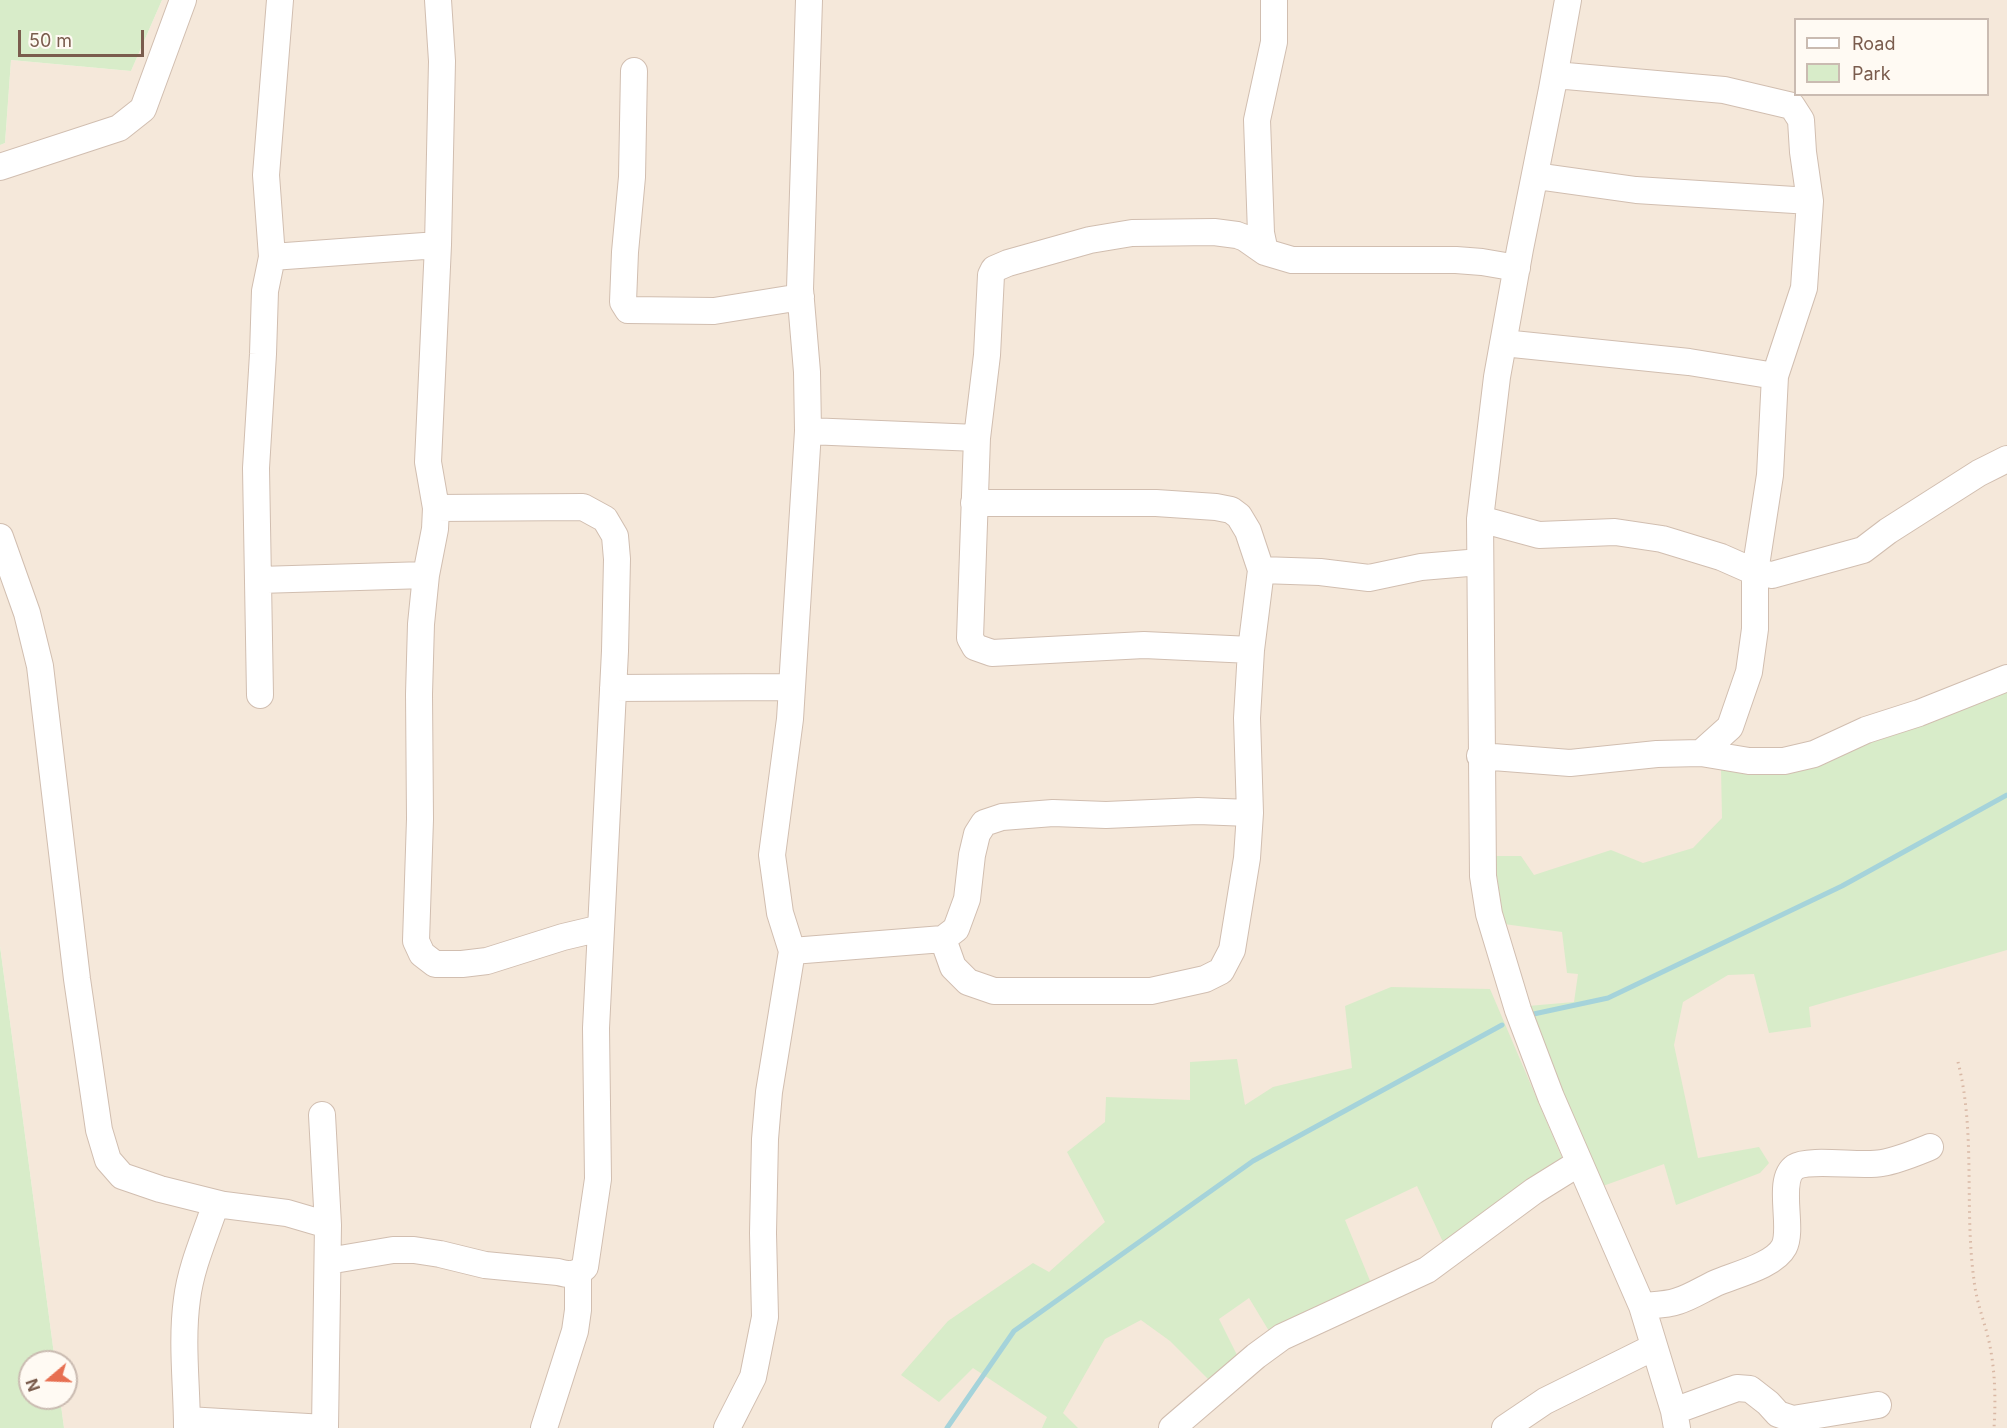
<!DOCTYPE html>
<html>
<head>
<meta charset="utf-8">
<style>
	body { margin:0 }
	#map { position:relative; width:2007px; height:1428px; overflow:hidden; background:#fdf6ec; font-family:Inter,sans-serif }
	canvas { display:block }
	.legend { position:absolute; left:1794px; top:18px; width:195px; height:78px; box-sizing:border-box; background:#fffaf3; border:2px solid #cabbb1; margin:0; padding:8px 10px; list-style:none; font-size:18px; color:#7a5c4d }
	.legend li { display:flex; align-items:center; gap:12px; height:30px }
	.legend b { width:30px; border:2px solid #cabbb1 }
	.north { position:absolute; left:18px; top:1350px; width:60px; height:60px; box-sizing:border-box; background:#fffaf3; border:2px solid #cabbb1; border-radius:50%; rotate:251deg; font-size:16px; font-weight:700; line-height:24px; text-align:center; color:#7a5c4d }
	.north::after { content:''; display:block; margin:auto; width:21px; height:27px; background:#e76f51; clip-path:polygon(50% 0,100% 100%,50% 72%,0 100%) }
	.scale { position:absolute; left:18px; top:30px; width:126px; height:27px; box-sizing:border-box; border:3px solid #7a5c4d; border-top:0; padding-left:8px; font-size:18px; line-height:21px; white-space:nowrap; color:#7a5c4d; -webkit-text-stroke:4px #fffaf3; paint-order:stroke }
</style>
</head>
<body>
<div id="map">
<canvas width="2007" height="1428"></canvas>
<ul class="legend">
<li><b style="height:8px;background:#fff"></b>Road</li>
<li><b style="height:16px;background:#d8ecc9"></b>Park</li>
</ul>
<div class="north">N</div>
<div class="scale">50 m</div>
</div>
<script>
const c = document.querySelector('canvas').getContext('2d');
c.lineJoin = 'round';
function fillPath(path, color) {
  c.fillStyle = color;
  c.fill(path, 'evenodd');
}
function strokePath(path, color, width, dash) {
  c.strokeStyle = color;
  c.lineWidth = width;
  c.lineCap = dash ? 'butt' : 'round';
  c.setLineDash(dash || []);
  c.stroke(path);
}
fillPath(new Path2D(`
	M162,0H2007V1428H64L60,1398H66V1362H55L0,946V145L5,143L11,60L131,71ZM1796,20H1988V94H1796Z`), '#f5e8da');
fillPath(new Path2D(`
	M0,0H162L131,71L11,60L5,143L0,145Z
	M2007,688V950L1809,1007L1811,1027L1769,1033L1754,974L1728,975L1683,1002L1674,1045L1698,1158L1759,1147L1769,1163L1760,1173L1676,1205L1664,1164L1603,1186L1542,1047L1528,1006L1574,1002L1578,974L1567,973L1562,932L1504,924L1494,856H1521L1534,875L1611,850L1643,863L1693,848L1722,818L1721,769H1789L1910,730Z
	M0,946L55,1362H30V1398H60L64,1428H0Z
	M1391,987L1490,989L1569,1174L1450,1257L1417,1186L1345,1220L1373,1288L1272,1336L1249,1298L1219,1319L1240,1361L1208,1379L1170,1341L1141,1320L1105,1339L1063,1413L1078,1428H1042L1047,1417L973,1368L939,1402L901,1375L948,1321L1033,1263L1049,1272L1105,1222L1067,1152L1105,1122L1106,1097L1190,1100V1062L1237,1059L1245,1105L1273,1087L1352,1068L1345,1006Z`), '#d8ecc9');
strokePath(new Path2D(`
	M1529,1015L1608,998L1842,886L2007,795
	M947,1428L1014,1331L1253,1161L1502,1025`), '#a5d3da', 5);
const minor = new Path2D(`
	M438,0L442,61L438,245L428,462L436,508L435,529L426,575L421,624L419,694L420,819L416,941L422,954L435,964H462L487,961L563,937L601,928
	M1568,0L1552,89L1520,249L1497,377L1480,519L1483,876L1489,914L1518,1010L1551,1097L1642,1306L1674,1411L1677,1428
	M634,71L632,177L625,252L623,302L628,310L714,311L801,297
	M1555,75L1724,90L1792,106L1801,120L1803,152L1810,201L1804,288L1775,376L1770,475L1755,572V629L1749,672L1730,727L1701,753
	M0,167L119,128L143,109L183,0
	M1536,176L1636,190L1810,201
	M1265,252L1261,233L1257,120L1274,42V0
	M272,257L438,245
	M1503,343L1689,362L1775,376
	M808,431L807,372L800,289L809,0
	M977,438L808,431L790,719L772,855L780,913L792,951L943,939L956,929L967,899L972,855L977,834L984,823L1002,817L1053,813L1106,815L1198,811L1250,813
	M1480,519L1539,535L1615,532L1662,539L1721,557L1755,572L1772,575L1863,550L1888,531L1979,473L2007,459
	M0,537L27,613L40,666L77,979L99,1130L108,1160L122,1176L160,1189L224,1205L287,1213L328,1225
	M1261,570L1320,572L1369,578L1421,567L1480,562
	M259,580L426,575
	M1251,650L1144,645L992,653L975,647L970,638L977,438L987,355L991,275L994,269L1008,263L1090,240L1132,233L1214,232L1237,235L1245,238L1265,252L1292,260H1456L1482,262L1517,268
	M613,688L791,687
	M260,695L256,468L263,354L265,291L272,257L266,175L280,0
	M1480,756L1570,763L1657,754L1701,753L1749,761H1784L1814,754L1866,730L1919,713L2007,678
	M943,939L953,967L968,982L994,991H1151L1205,979L1221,971L1232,950L1247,858L1250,813L1247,718L1251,650L1261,570L1248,531L1239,516L1231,510L1216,507L1156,503H974
	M322,1115L328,1225L325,1428
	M328,1261L393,1250H414L440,1254L485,1265L558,1272C569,1275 576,1276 585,1267L598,1179L596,1028L615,651L617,559L615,536L605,519L583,507L436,508
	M1642,1306C1653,1305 1667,1305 1678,1301C1691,1297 1703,1289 1716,1283C1734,1275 1774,1266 1784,1247C1794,1228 1776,1180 1795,1167C1809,1158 1862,1167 1882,1163C1899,1160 1915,1153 1930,1147
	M1674,1411L1737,1388L1750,1389L1768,1403L1778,1414L1793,1419L1878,1405
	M187,1420L325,1428
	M187,1428C187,1386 181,1342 187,1299C191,1266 206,1234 216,1203
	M544,1428L575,1331L578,1310V1274
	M727,1428L753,1377L765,1317L763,1233L765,1139L769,1092L792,951
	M1172,1428L1256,1356L1282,1337L1427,1270L1534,1191L1579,1163
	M1505,1428L1545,1401L1654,1347`);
strokePath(minor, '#d1beb0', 28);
strokePath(new Path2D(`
	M1958,1062C1976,1133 1964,1208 1974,1280C1976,1300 1983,1318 1988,1337C1995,1366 1996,1398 1994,1428`), '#d9b8a5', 3, [1.5, 4.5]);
strokePath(minor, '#fff', 26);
</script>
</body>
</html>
